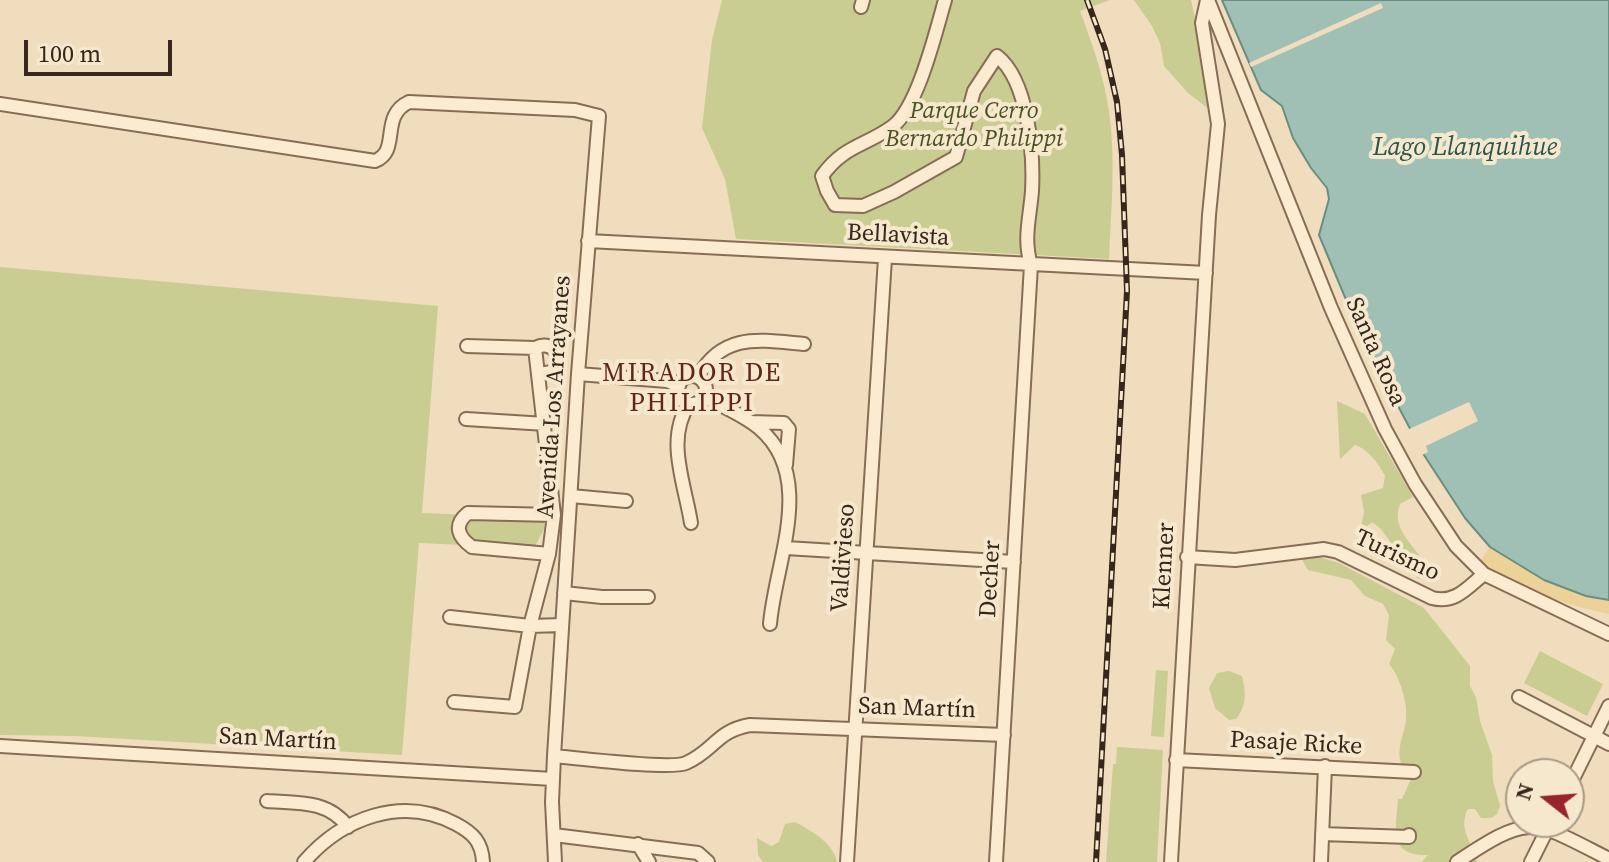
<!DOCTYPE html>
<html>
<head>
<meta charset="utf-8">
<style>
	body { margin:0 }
	#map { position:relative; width:1609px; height:862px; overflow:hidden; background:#efddbd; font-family:"Source Serif 4",serif }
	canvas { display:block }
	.north { position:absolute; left:1505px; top:758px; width:80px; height:80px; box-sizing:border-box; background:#f6e8cd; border:2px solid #a99a86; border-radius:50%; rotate:287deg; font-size:22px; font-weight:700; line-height:32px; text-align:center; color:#36261b }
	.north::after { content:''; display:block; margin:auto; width:28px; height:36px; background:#98252d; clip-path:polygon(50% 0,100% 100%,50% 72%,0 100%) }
	.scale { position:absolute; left:24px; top:40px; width:148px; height:36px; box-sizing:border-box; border:4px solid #36261b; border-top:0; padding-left:10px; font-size:24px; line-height:28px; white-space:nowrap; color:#36261b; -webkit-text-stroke:6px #f6e8cd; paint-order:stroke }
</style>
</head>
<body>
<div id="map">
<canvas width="1609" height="862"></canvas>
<div class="north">N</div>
<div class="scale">100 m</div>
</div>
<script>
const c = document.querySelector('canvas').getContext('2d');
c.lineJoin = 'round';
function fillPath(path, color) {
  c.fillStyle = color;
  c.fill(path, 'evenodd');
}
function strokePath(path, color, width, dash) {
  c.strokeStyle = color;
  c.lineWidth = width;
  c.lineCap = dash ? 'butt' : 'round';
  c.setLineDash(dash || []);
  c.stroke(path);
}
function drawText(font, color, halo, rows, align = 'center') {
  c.font = font + ' "Source Serif 4",serif';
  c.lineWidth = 8;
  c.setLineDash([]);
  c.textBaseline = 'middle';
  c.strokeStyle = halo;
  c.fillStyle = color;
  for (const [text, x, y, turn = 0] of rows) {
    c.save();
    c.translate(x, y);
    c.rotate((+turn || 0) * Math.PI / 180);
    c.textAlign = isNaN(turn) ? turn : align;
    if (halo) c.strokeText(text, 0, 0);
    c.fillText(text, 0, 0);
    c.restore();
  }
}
fillPath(new Path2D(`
	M722,0H1110L1080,11C1092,43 1104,77 1109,111C1116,160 1111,210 1109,259L736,239L725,179L702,128L712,40Z
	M1134,0H1191L1213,100L1210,110L1188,93L1164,66L1160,43L1152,26Z
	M0,267L438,306L422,513L545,518L544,529L534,548L419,543L402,755L75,736L0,735Z
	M1337,401L1365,414L1413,497L1400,504C1388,537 1430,551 1426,577L1418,579L1380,528L1372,522L1360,532L1364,512L1361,495L1383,488L1385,476C1379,464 1368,449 1355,445L1340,459Z
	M1316,556L1339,563L1424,608L1470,666V686L1476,697L1480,721L1492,755L1493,781L1500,806L1497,814L1491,818H1481L1475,809H1468C1457,829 1473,843 1477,862H1422L1428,855C1388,856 1396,829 1398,799H1402L1411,779C1409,773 1403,769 1401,763C1396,748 1405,733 1406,719C1408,703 1400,677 1389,664L1395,649L1386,640L1389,615L1383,604L1365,596L1351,580L1308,570L1301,558Z
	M1540,651L1603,684L1587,716L1524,683Z
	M1156,670L1168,671L1164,737L1151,736Z
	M1229,671L1242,676C1246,693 1247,705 1236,719L1229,720L1215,708L1209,688L1217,673Z
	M1117,747L1163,750L1157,862H1106L1113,764H1116Z
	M795,822C812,831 833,843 837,862H763L758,855L757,838L771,846L779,842L785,824Z`), '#c9cd91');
fillPath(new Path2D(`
	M1490,547C1528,570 1564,592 1609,600V614C1571,606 1509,588 1479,562Z`), '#ecd199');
const water = new Path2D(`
	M1222,0H1609V600L1586,596L1544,580L1490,547L1465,518L1424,455L1362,338L1319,235L1329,199L1327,188L1311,168L1293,138L1282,106L1261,90Z`);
fillPath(water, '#a1c0b5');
strokePath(water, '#698e82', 2);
fillPath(new Path2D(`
	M1381,3L1383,8L1251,67L1249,63Z
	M1469,402L1478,421L1426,446L1428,452L1420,456L1407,430Z`), '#efddbd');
const minor = new Path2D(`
	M945,0C936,31 918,107 893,126C866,146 844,145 822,176L827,191L835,205L863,206L894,192L956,157L974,91L997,56C1028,80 1034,153 1032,191C1030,218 1023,238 1031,265L996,862
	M1208,0L1331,308L1385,429L1415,484L1456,546L1484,574L1609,634
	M861,7L863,0
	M0,104L375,161C401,151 379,116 409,102L575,110L599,116L578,374L554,756L552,802L555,862
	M588,241L1206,273
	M535,348C545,343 554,346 558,356L557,365L552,372L539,374
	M578,374L667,381L679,386
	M678 390a14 14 0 1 1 28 0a14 14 0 1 1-28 0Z
	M698,377C723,332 760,340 804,344
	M705,397C723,407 744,415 759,428C817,477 775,562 770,624
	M689,404C665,439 685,484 691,523
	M466,419L546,424
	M751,422L784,423L789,429L786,465
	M571,496L626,501
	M786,548L1014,562
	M549,554L472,547C458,537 453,525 468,513L554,515
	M1187,557L1235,560L1324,549L1338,552L1432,598C1455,604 1467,588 1484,574
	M564,593L602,597H648
	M450,617L530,626L562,625
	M1519,697L1609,744
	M454,702L515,707L530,626L549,554L554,515L535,348L467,346
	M0,746L553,779
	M554,756C577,758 670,770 686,763C714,751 716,731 750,725L1004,735
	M1176,760L1414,772
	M1569,787L1609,706
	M267,801C298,803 328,800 348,827
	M1322,834L1409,837V835
	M554,835L698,853L708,862
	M638,844L649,862
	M304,862C342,818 402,795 456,824C473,833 482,842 483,862
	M847,862L885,258
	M1171,862L1209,215L1218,124L1202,23L1207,0
	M1321,862L1325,766
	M1457,862C1532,812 1532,820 1609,859
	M1531,862L1551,822`);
strokePath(minor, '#876d56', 16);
strokePath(minor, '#faebd1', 12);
const rail = new Path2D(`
	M1087,0L1105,49L1117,102L1122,155L1127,291L1096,862`);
strokePath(rail, '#36261b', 6);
strokePath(rail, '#f6e8cd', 3, [9]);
drawText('italic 24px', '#4a5321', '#f6e8cd', [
	["Parque Cerro",974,112],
	["Bernardo Philippi",974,140]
]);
drawText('24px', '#36261b', '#f6e8cd', [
	["Bellavista",898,236,3],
	["Santa Rosa",1375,352,66],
	["Avenida Los Arrayanes",555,397,-86],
	["Turismo",1397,556,25],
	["Valdivieso",844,558,-86],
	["Klenner",1165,566,-87],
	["Decher",991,579,-87],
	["San Martín",917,709,2],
	["San Martín",278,740,3],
	["Pasaje Ricke",1296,744,3]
]);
drawText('italic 26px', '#2a5651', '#f6e8cd', [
	["Lago Llanquihue",1465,148]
]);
c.letterSpacing = '2px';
drawText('26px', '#64241a', '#f6e8cd', [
	["MIRADOR DE",692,374],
	["PHILIPPI",692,404]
]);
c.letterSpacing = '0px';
</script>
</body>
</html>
